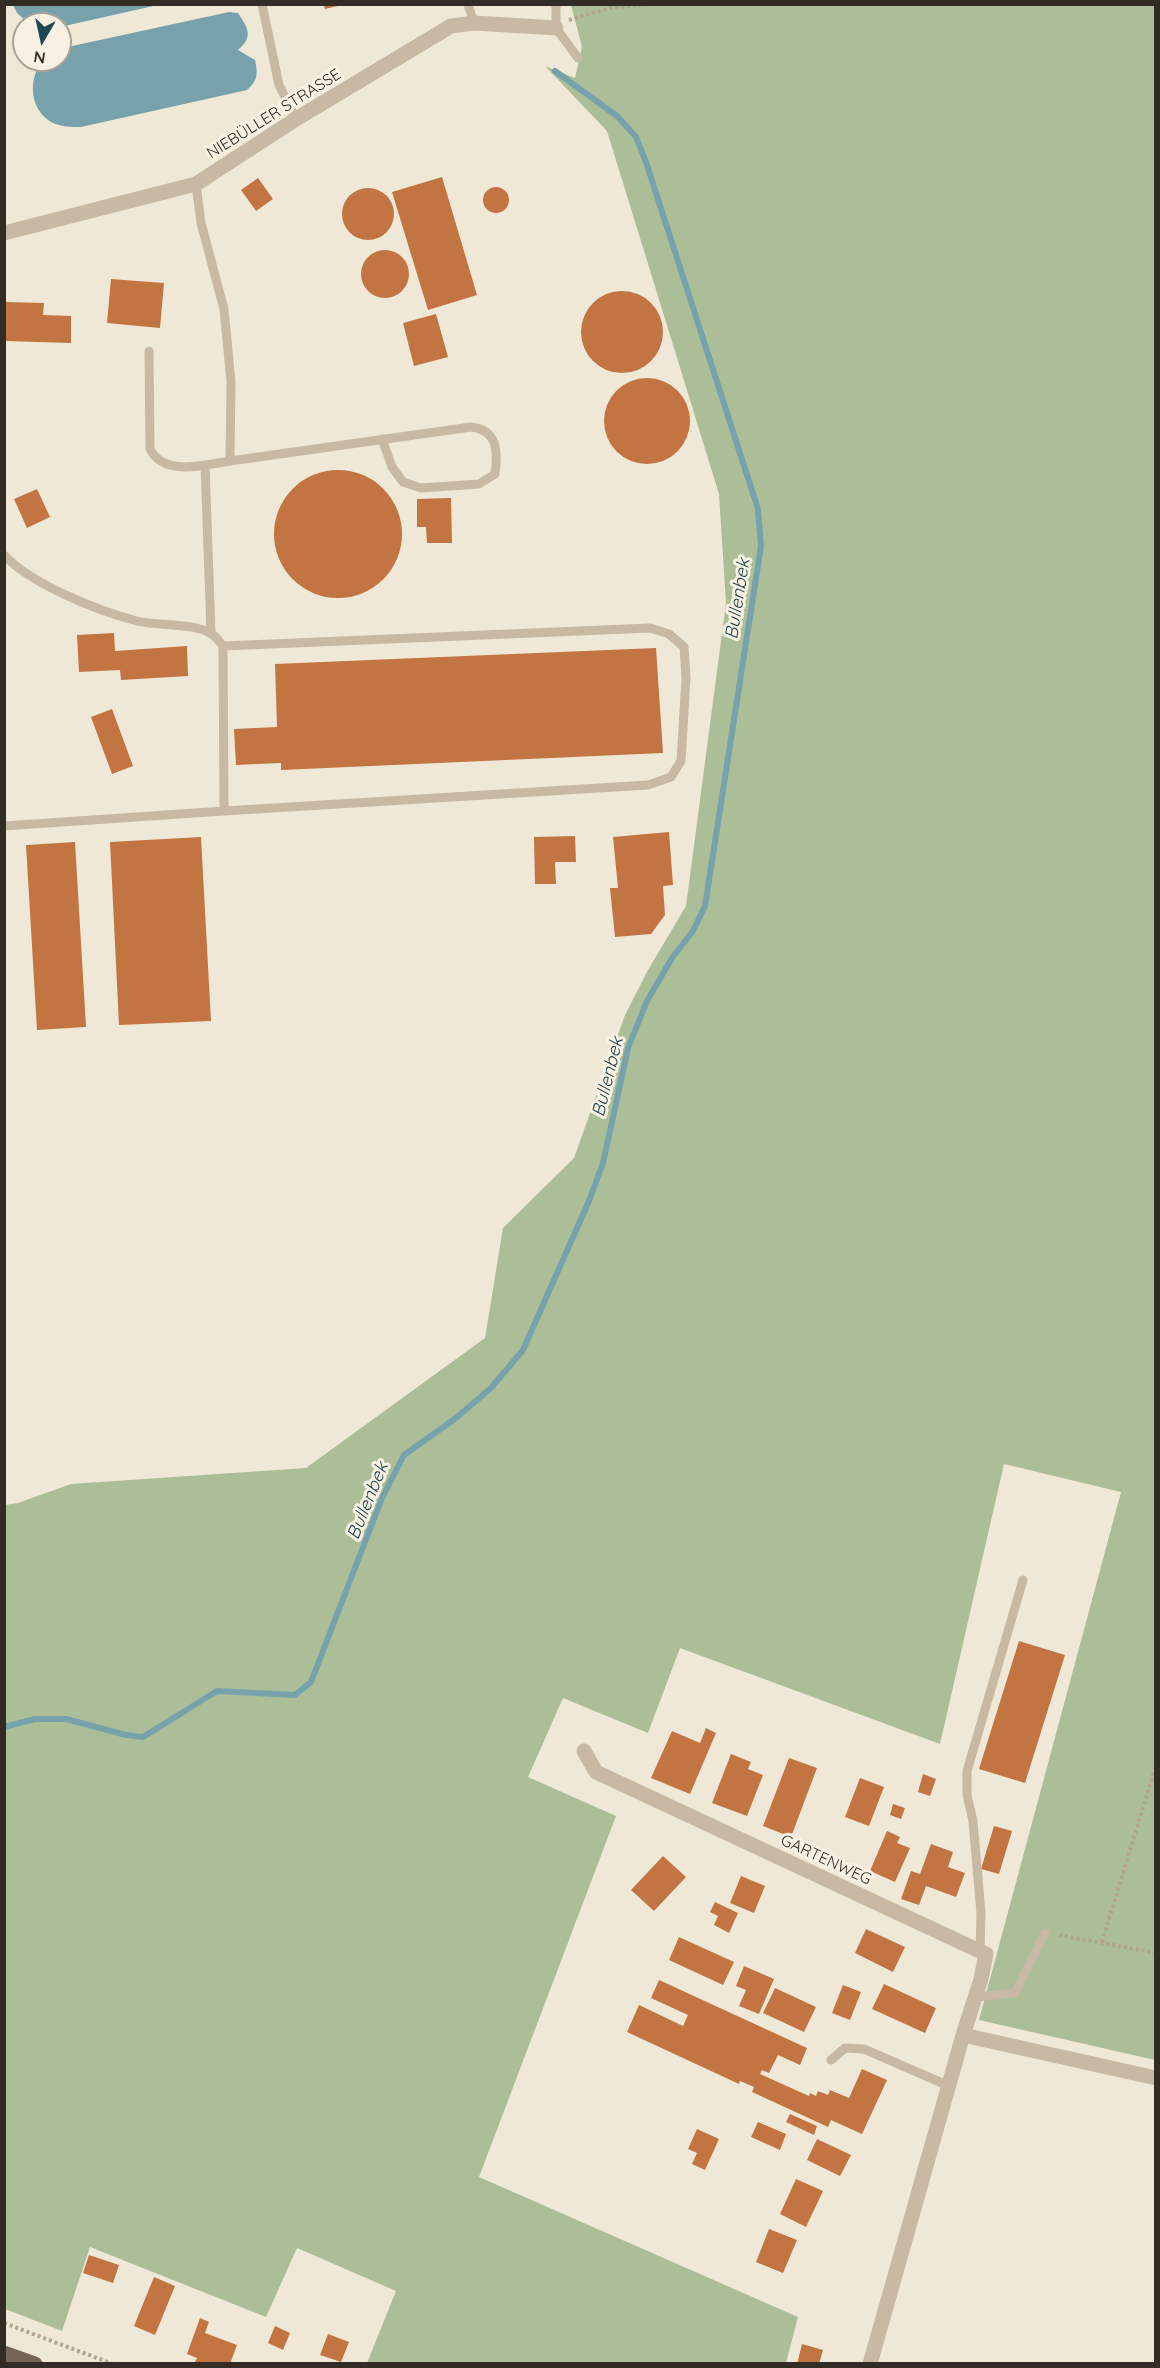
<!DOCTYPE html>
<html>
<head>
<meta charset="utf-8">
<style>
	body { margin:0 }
	#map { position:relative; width:1160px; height:2368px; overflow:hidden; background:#f0e8d7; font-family:Quicksand,sans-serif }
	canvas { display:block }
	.frame { position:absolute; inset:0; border:6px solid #332c25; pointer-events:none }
	.north { position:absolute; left:12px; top:12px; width:60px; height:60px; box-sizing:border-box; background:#f8f1e3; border:2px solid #a9a297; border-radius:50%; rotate:189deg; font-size:16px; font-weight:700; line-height:24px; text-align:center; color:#332c25 }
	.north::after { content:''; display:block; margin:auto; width:21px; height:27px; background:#1d4752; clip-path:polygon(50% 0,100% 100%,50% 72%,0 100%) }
</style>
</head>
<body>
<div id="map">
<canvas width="1160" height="2368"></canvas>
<div class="frame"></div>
<div class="north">N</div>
</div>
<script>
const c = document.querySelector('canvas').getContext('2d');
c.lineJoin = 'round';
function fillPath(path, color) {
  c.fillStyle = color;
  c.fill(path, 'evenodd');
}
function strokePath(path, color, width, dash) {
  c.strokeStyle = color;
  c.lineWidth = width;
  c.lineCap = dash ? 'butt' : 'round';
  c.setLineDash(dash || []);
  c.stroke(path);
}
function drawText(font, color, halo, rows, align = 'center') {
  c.font = font + ' Quicksand,sans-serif';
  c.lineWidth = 6;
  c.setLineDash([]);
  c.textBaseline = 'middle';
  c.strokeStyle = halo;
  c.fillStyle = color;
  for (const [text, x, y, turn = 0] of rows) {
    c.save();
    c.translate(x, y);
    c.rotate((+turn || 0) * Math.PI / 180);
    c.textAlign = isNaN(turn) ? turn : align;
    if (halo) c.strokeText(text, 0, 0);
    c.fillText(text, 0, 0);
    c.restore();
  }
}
fillPath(new Path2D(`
	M571,5H1155V2060L979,2020L1121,1492L1004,1464L940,1744L680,1648L648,1733L563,1698L528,1777L616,1816L479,2177L798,2317L786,2363H367L396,2291L297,2248L266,2317L90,2247L62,2331L5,2309L4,1505L18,1503L71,1484L306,1468L485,1338L503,1228L574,1158L625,1015L648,970L686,906L726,603L719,494L607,131L545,66L575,78L582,47Z`), '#acbe98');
fillPath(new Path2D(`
	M13,5H158L60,27V24L27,22L17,13Z
	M229,12L238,13C249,29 253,37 238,50L255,60C258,74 258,80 247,90L81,127C71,127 62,127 53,123C29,111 27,77 44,60H60V50L63,48Z`), '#77a2ac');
strokePath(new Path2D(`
	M4,1727L35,1719H66L126,1735L143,1737L217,1691L295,1695L311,1682L382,1498L404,1455L456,1418L491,1388L523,1350L589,1201L603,1163L628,1048L647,1001L672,958L693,931L705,906L761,546L758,509L646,162L636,137L617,116L555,71`), '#77a2ac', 6);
fillPath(new Path2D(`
	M323,4H342V5L325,9Z
	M442,177L477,295L428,310L392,192Z
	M258,178L273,199L256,211L241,190Z
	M483 200a13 13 0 1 1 26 0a13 13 0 1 1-26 0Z
	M342 214a26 26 0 1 1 52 0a26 26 0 1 1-52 0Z
	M361 274a24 24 0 1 1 48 0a24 24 0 1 1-48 0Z
	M111,279L164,283L160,328L107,323Z
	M581 332a41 41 0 1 1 82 0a41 41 0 1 1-82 0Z
	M5,302L44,303L43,315L71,316V343L5,341Z
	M436,314L448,357L414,366L403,323Z
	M604 421a43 43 0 1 1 86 0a43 43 0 1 1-86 0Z
	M274 534a64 64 0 1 1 128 0a64 64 0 1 1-128 0Z
	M37,489L50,517L27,528L14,499Z
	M451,498L452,543H427L426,527H417V499Z
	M114,633L115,651L187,646L188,676L121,680L120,670L79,672L77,635Z
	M656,648L663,753L281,770V763L236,765L234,729L277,727L275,664Z
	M112,709L133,766L112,774L91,717Z
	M669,832L673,885L663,886L665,915L651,934L615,937L610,888H618L613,837Z
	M575,836L576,862H555L556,884H535L534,837Z
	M201,837L211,1021L119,1025L110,842Z
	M75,842L86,1027L37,1030L26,845Z
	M1019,1641L1065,1655L1025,1783L979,1769Z
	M706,1728L716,1733L690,1794L651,1778L672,1731L700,1743Z
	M731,1754L751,1762L748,1769L763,1775L747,1816L712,1803Z
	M789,1758L817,1768L791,1837L763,1826Z
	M923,1774L936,1779L930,1796L918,1792Z
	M860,1778L884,1787L869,1826L845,1817Z
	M893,1804L905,1808L901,1819L890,1815Z
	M994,1826L1012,1831L999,1874L981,1869Z
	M887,1831L900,1837L897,1843L910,1848L895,1882L870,1871Z
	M931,1844L953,1852L948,1867L965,1873L956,1897L926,1886L919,1905L901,1899L911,1871L920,1874Z
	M663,1856L686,1877L654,1911L631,1890Z
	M741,1876L765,1886L754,1913L730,1903Z
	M715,1902L738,1913L729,1933L714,1925L718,1916L710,1912Z
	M866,1929L905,1947L893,1972L855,1953Z
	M679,1937L734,1962L723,1985L669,1960Z
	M744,1966L774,1979L759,2014L739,2006L746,1990L736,1986Z
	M659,1980L807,2048L800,2065L778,2055L769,2073L762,2070L760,2074L809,2096L810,2093L816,2096L818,2091L828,2095L830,2090L849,2098L862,2069L887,2080L862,2134L831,2120L828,2127L752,2092L754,2087L740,2081L739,2084L627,2032L639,2005L683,2026L688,2015L651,1998Z
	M884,1984L936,2008L925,2033L872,2009Z
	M843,1985L861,1992L850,2020L832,2013Z
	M775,1988L816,2007L804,2032L763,2013Z
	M790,2114L817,2126L814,2135L786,2122Z
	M758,2122L786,2134L780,2150L751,2137Z
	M697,2129L719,2139L705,2170L692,2164L697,2153L688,2149Z
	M817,2139L851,2155L840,2176L807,2160Z
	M796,2179L823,2191L806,2227L780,2214Z
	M769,2229L797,2240L783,2273L756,2262Z
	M89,2255L119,2265L113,2283L83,2273Z
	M154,2277L175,2286L155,2335L134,2326Z
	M200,2318L209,2322L205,2333L237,2345L230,2364H194L197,2358L187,2354Z
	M275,2326L290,2333L283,2350L268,2343Z
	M328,2334L349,2342L341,2362L320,2355Z
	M802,2344L823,2350L819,2364H797Z`), '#c27543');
strokePath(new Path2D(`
	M569,20L610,8L649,4
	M1059,1935L1156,1953
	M1102,1942L1156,1765
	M4,2323L113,2364`), '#b3a38e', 4, [3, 3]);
strokePath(new Path2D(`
	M262,4L279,85L296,119
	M468,4L474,23
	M556,4V28L578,58
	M196,184L201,223L224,309L231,382L230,461
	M149,351L150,449C164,477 205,465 230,461L471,427C498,430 498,452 495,474L479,484L421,488L403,482L392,467L382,439
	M205,465L211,633
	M4,555C31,584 98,611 137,621C157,626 193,623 210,633C215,635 220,642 223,646L224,811L4,826
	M223,646L650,628L669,634L684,647L686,678L681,761L671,777L648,785L224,811
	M980,1952L981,1913L973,1821L967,1795V1771L1023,1580
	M976,1997L1015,1993L1045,1933
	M831,2060L845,2048L864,2049L949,2086`), '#c7b9a4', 9);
strokePath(new Path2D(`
	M4,233L196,184L296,119L451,26L474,23L556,28
	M584,1751L596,1772L986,1954L981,1979L963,2035
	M870,2364L963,2035L1156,2078`), '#c7b9a4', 15);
strokePath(new Path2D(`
	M4,2353L35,2364`), '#746557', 15);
drawText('16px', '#332c25', '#f8f1e3', [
	["NIEBÜLLER STRASSE",274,114,-32],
	["GARTENWEG",826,1860,25]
]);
drawText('italic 18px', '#1d4752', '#f8f1e3', [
	["Bullenbek",738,599,-81],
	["Bullenbek",608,1077,-76],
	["Bullenbek",368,1501,-68]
]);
</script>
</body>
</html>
